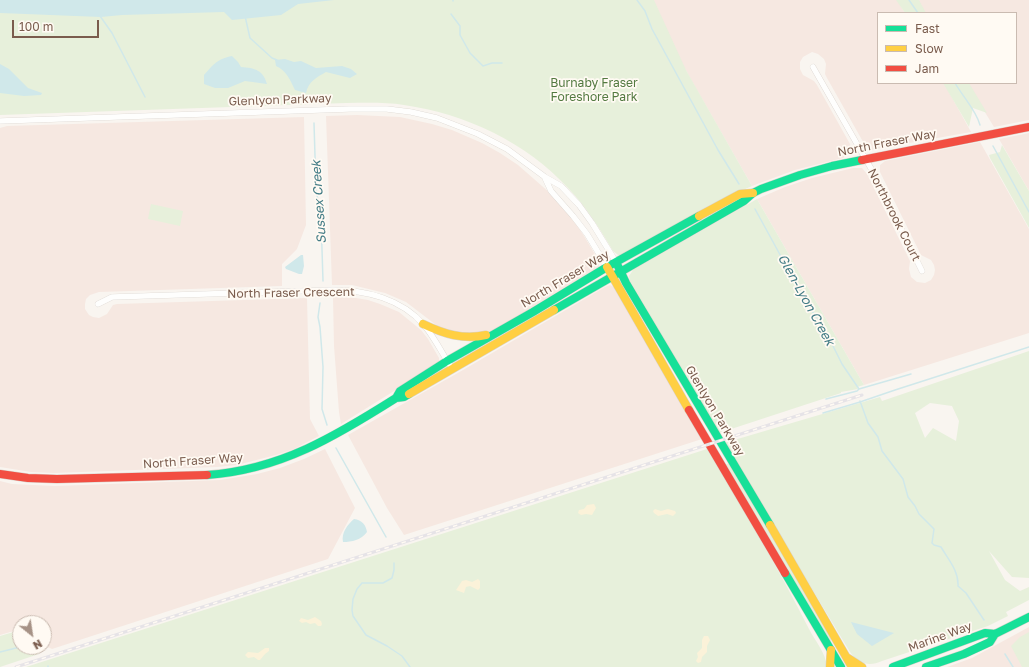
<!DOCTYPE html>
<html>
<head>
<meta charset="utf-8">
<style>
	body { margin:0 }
	#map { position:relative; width:1029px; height:667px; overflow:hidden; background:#f9f5f0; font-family:"Golos Text",sans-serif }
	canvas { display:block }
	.legend { position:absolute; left:877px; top:12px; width:140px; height:72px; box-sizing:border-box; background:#fffaf3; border:1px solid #cabbb1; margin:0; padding:5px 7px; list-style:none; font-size:12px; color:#7a5c4d }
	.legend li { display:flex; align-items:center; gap:8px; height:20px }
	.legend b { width:20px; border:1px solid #cabbb1 }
	.north { position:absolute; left:12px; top:615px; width:40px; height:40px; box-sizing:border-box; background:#fffaf3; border:1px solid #cabbb1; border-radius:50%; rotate:150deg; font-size:11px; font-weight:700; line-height:16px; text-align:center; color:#7a5c4d }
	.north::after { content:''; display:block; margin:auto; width:14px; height:18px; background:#a69286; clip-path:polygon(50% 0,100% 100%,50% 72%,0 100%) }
	.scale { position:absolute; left:12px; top:20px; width:87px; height:18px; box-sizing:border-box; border:2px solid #7a5c4d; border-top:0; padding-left:5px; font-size:12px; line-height:14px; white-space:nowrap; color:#7a5c4d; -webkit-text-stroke:3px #fffaf3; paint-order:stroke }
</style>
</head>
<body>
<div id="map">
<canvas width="1029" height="667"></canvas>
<ul class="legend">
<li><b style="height:5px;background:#16e098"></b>Fast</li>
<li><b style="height:5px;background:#ffcf43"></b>Slow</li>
<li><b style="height:5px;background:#f24e42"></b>Jam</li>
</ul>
<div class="north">N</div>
<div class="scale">100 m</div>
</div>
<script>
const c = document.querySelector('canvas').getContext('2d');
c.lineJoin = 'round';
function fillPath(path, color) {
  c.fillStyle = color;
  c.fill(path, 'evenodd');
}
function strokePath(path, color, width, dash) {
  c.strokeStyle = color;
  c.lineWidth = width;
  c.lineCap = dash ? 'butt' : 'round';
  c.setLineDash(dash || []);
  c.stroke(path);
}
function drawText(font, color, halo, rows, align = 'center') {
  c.font = font + ' "Golos Text",sans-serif';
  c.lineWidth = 3.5;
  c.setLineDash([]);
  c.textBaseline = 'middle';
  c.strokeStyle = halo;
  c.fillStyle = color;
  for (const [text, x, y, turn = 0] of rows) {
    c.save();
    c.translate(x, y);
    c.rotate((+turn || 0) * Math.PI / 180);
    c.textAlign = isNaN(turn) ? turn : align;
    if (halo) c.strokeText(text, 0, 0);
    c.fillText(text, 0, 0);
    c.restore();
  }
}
fillPath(new Path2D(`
	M647,0H897L905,13H878V83H944L971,132L870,150L866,147L827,78L825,74L826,64L824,59L818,54L812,52L803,57L800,62V69L803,75L814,81L817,85L850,144L851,152L843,158L795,170L752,186L646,1Z
	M917,0H1029V120L994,127L967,83H1016V13H924Z
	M357,115L400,117L432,124L452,130L482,143L500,153L518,165L550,193L575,222L584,236L599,261V268L492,332L470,336L440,328L406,302L385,293L352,285H332L326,116Z
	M304,117L306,225L297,249L282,264V286L99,292L90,295L86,299L85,304V309L89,315L93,317L99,318L107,314L113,305L117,304L307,298L310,419L319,436L294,449L276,455L237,465L217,467L54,473L31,472L0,467V128L7,126Z
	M1029,133V191L999,139Z
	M980,142L1029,229V333L864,385L757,199L785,187L812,178L853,168H862L867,174L910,261L909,269L911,277L917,282L925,283L931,280L934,275L935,270L934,265L931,260L921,255L880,172V165L885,161Z
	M610,285L614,287L702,439L404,535L387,508L348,435L463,370L605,287Z
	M333,297L356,298L368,300L380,304L399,312L421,330L428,339L439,358V362L436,365L341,424L339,412L334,346Z
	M325,449L355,508L328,559L52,649L44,645V623H20V632L17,630L0,635V481L12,484L55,486L220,480L257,474L280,468L304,459Z
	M1029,627V667H947L972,658Z`), '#f6e8e1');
fillPath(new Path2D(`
	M0,0H240L241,18L248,17L246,0H654L686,70L752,186L710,205L624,255H618L613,251C600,229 587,208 569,189C526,142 466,114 404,105C385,102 365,103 346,103L0,115Z
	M896,0H919L926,13H905Z
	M943,83H969L987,113L973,108L969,127Z
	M1002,145L1029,191V228L990,158L989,155L1000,152Z
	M757,199L864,385L857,387L858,389L841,392V393L719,433L630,281L629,276L633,270Z
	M151,204L183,211L180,226L148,219Z
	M1029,351V578L1012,577L989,551L1005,580L1020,591L1029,587V600L1006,612L1008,616L988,626L882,661C869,667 859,664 850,652L724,443L880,397L882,401ZM930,403L952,406L959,421L956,441L933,428L925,438L915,413Z
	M707,449C742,508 778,567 809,629C815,641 826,653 827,667H26Z
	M729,463L834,638L830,641L725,465Z
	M17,631L20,632V647H43L45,650L36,655L0,667V636Z
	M1029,632V667H1022L1011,646L1020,637Z`), '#e7f0db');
fillPath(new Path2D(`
	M594,504L596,508L592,515L586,514L581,515L578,513L579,510L584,509L587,505Z
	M655,509L661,511L668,509L675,511L676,513L673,516L667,514L658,516L654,513L653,511Z
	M478,579L480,581V588L478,590L470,586L466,587L464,593L456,590L462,581L466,580L472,582Z
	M315,617L321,621L322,624L321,626H318L315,623L310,624L306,622L302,623L299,621L301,618L308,620Z
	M704,636H708L710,640L707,646V652L702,657L701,662L698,663L696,661L698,657L697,653L702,648V640Z
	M265,648H269V651L265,654L260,660H258L254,657L248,658L245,655L248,652L258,653Z`), '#fbf2d9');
fillPath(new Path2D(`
	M0,0H334L298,4L281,15L232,20L224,12L122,15L101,17L0,13Z
	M232,56L238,62L241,67C255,68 263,70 267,84L245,81L228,88H215L204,84V75C214,64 217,59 232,56Z
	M285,59L294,62L301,61L316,68L342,66L351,69L357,74L350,78L326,72C317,77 308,82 306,93L295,90C290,80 287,71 276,66L275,60Z
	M0,64L9,69L28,88L42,93L41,95L24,96L0,93Z
	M301,255H303L304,266L302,274H299L286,269L285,267Z
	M354,519C362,520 366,525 367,532C361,540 352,542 343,542C341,533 348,524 354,519Z
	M851,622L894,633L872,646L857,634Z`), '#d0e8ea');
strokePath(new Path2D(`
	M637,0L645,11L652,29L718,150L739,184
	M909,0L918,13
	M453,1V0
	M451,14L460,26V35L470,53L483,66L492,63H502
	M100,16L112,33L145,97
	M245,16L250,38L272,58L277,60
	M955,83C963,97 976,110 980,125
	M314,123L316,189L321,218L323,281
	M993,146L1029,212
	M755,209L801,293L831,342L842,364L859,389L857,391L826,399
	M320,303L318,317L320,327L323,367L322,409L327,425
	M859,389L911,374
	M860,401L868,423L878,437L882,451L903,479L908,497L915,506L919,514L934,529L932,543L934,545L941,547C948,559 959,571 958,586L966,593L984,620
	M823,413L860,402L895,390L1029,347
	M336,448L386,537
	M394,563V570L392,578L383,583H362L357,589L353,599L352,610L353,616L366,635L387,646L402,656L410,667
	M35,647L36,648
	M0,652L20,647
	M1005,654L1013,667
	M48,666V667`), '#d0e8ea', 1.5);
const street = new Path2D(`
	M813,67L873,172L922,271
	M0,121L349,109H387L411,112L437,118L478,134L507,149L545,177L561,186L579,205L592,223L616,262
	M545,178L551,191L573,216L587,234L607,267
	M98,304L112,297L333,290C366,290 402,299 424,325C434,337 441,351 449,364`);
const fast = new Path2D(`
	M616,262L626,283L770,525
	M554,310L744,201L753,193L761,189L800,175L832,166L862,160
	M396,398L400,391L447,361L533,312L607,267L699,216
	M207,475C280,470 336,436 396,398L404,397L409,394
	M785,573L841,667
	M893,667L985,633L995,634L1029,617
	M926,667L964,654L990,642L995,634`);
const slow = new Path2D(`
	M699,216L740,194L753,193
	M607,267L689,410
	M423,324C444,334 463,340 486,335
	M409,394L554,310
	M770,525L852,667
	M848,658L862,667
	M830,667L831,650`);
const jam = new Path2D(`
	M862,160L1029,127
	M689,410L785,573
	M0,474L28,478L57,479L207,475`);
strokePath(street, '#d7d1cb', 6);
strokePath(fast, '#d9d2cb', 9);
strokePath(slow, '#d9d2cb', 9);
strokePath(jam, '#d9d2cb', 9);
strokePath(street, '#fefefd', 5.5);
strokePath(fast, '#16e098', 8);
strokePath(slow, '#ffcf43', 8);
strokePath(jam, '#f24e42', 8);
const rail = new Path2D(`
	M16,667L862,395`);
strokePath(rail, '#e6e3e7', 3);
strokePath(rail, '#fffaf3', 1.5, [4.5]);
drawText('12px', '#537a41', '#fffaf3', [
	["Burnaby Fraser",594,83],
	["Foreshore Park",594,97]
]);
drawText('12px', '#7a5c4d', '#fffaf3', [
	["Glenlyon Parkway",280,100,-2],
	["North Fraser Way",887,143,-11],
	["Northbrook Court",894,215,63],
	["North Fraser Way",565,279,-31],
	["North Fraser Crescent",291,293,-1],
	["Glenlyon Parkway",715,411,59],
	["North Fraser Way",193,461,-4],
	["Marine Way",940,637,-20]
]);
drawText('italic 13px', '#437c86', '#fffaf3', [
	["Sussex Creek",319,202,-94],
	["Glen-Lyon Creek",806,300,61]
]);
</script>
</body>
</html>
